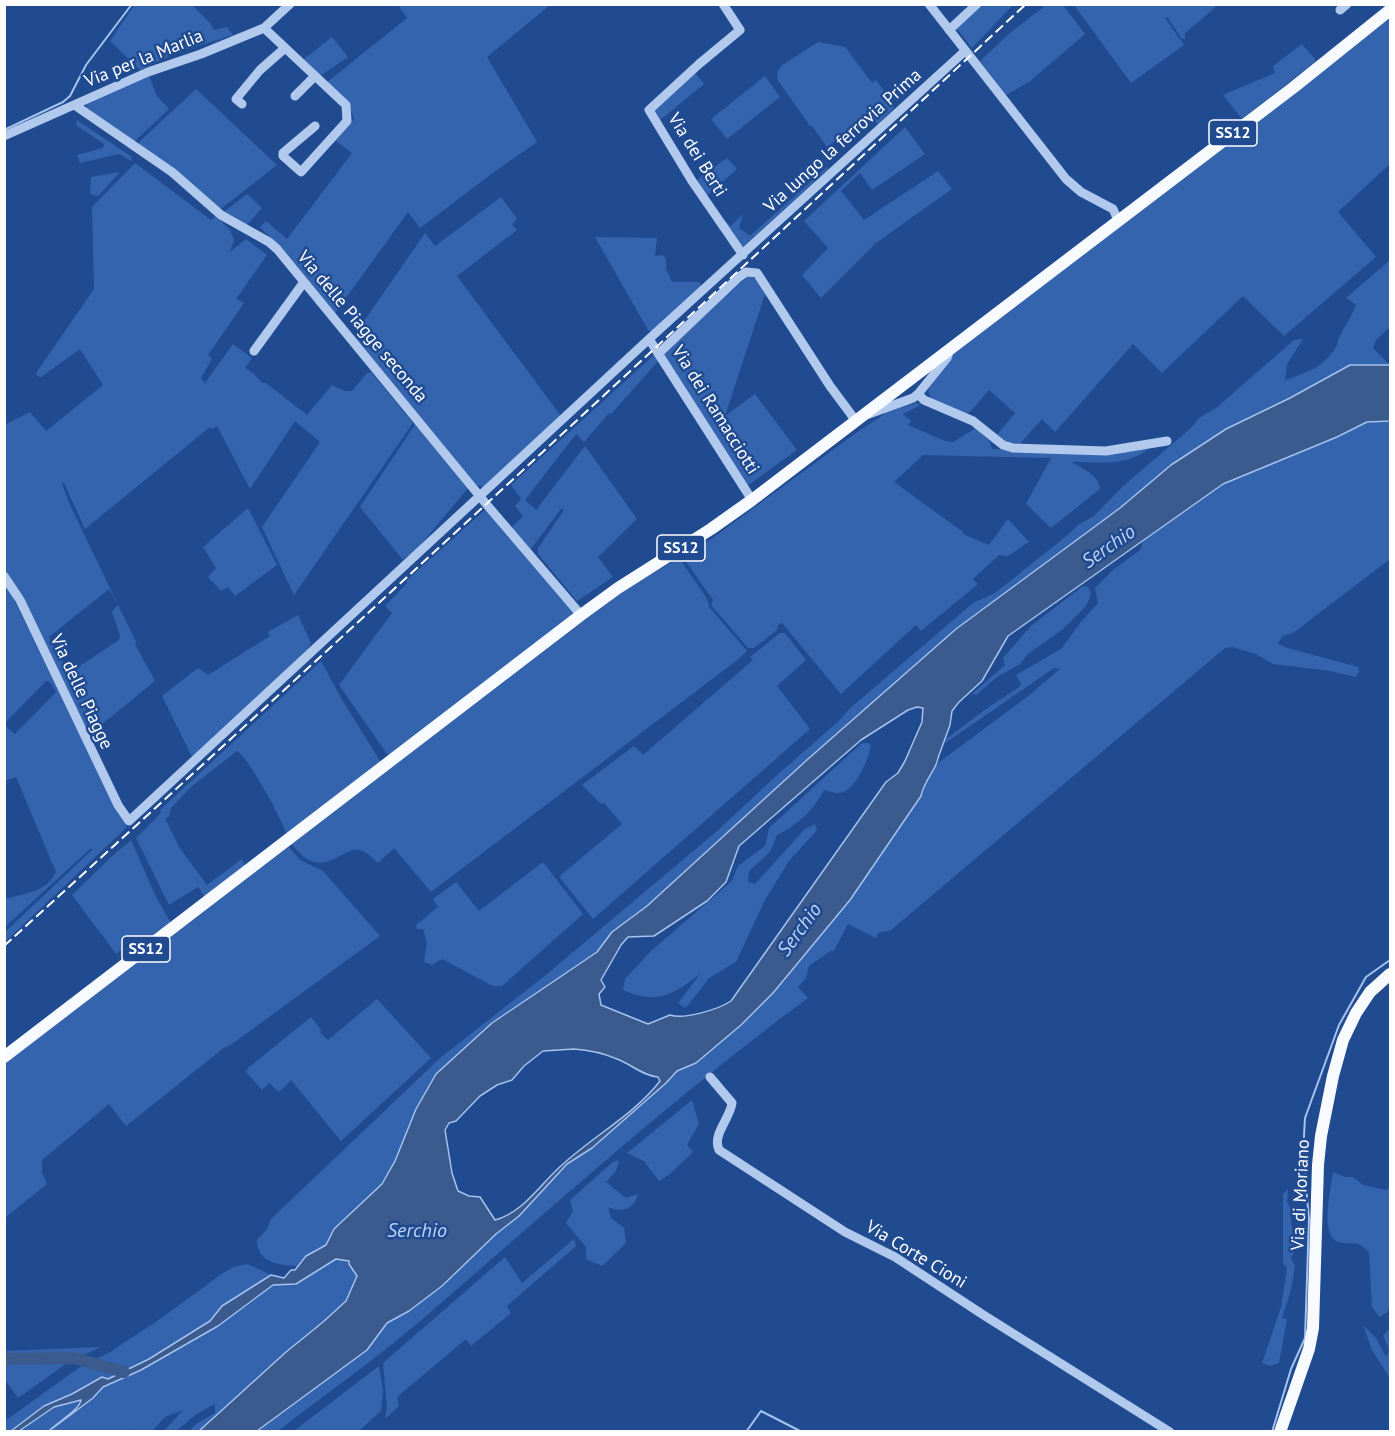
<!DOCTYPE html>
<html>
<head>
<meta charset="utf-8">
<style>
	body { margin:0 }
	#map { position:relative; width:1395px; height:1436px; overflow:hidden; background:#204b91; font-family:"PT Sans",sans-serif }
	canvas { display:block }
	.frame { position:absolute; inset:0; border:6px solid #fff; pointer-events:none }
</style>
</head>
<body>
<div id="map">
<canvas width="1395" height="1436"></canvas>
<div class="frame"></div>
</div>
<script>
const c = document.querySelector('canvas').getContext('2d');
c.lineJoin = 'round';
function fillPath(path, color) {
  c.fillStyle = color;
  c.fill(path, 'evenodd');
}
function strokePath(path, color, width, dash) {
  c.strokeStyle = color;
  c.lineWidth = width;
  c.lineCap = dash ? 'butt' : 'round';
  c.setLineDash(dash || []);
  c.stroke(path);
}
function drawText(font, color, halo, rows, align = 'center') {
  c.font = font + ' "PT Sans",sans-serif';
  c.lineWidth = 5;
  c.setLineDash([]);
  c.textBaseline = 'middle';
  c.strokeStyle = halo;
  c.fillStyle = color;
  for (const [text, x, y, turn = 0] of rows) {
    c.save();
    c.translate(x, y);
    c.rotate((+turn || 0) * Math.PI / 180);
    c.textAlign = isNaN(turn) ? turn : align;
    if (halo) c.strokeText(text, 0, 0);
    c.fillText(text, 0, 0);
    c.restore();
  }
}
fillPath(new Path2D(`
	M135,4L192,5L210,23L214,30L227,27L233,35L178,52L140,70L110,41Z
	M398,5H550L487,57L537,142L494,172L420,228L408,212L335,313L281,249L260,227L266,221L287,239L352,153L335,140L354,119C350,102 339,94 326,83L407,18Z
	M982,5H1013L972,48L956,28Z
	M1046,5H1063L1085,34L1029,82L1006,95L980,61L1010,33Z
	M1074,5H1217L1210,12L1185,33V39H1182L1167,17L1165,18L1184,45L1131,83Z
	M1390,18V164L1338,212L1376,257L1284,336L1243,296L1162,373L1133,344L1055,432L1042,419L1019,445L1012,444L996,436L1015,413L989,390L970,412L965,414L933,400C928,395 927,391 930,383L958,348Z
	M332,37L348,57L320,76L304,59Z
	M818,42L845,47L872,83L876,80L894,104V108L878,124L871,116L827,147L812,126H810L777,79L778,71L781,66Z
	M1302,44L1315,59V62L1242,119L1223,95L1275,73L1273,66Z
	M694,72L704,84L659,121L654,110Z
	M149,76L157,96L169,109L133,143L86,110L87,103Z
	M765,76L780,97L727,139L711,119Z
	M196,89L277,165L222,208H218L172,166L137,144Z
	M77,120L132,157L131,161L119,154L80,163L77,155L103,148L104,144L76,125Z
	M905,127L925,154L872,190L860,173L841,191L864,220L938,171L952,189L876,243L821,298L802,275L828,248L804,221Z
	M727,158L737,169L705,197L697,181L698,179Z
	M135,163L211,220L216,216L230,230L234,240L230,252L246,239L267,255L236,299L244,303L208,355L212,359L201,378L205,383L233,344L252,358L245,368L253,373L262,383H266L307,415L332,385L345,391H352L367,373L371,372L413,423L294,595L262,527L320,442L295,421L250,489L217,426L212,429L210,427L85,529L64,483L62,484L70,505L136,642L135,644L155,681L90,734L68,694L26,606L5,569L4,425L30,412L46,431L103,385L80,349L41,377L37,376L36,373L94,289L92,207ZM109,589L118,605L112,612L120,635L119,640L69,673L49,637Z
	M827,167L828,169L742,248L720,217L731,226L743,214L739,228L750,236Z
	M120,172L98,196L90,194L91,177Z
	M247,194L262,208L246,226L224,212Z
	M501,197L517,219L512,224L517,230L457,276L561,416L483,487L475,485L353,337L425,233L435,246Z
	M595,237L657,238L655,256L663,255L666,259V269L672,282H700L701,287L651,332L648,330Z
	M1390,260V327L1376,340L1373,348L1390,365H1350L1290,398L1226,429L1171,465L1120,508L956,629L808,759L647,906L612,932L597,952L493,1023L436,1074L416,1109L395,1161L382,1184L334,1229L326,1245L306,1256L297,1266C279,1265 257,1263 257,1240L267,1229L271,1219L440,1058L547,974L666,874L717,831L776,776L841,719L848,710L973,603L995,593L1070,533L1078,525L1094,516L1122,487L1192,427L1199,418L1216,408L1294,340L1303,339L1287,364L1285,380C1306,373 1324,367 1336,347C1338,343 1338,339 1341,334C1346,324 1352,316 1356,305L1346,298Z
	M748,276L756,279L765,294L725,416L755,394L797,450L747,486L662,354Z
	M655,354L659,360L611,414L609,413L584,442L576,434L525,500L536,510L585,446L637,519L598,557L613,577L577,601L538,554V548L564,510L561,509L531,549L511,528L523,516L515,506L521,499L511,485Z
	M916,403L921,405L903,414L911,421L908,425L945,441L953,442L976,428L990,442L992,449L1114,454L1146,446L1148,449C1127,467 1098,462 1072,462C1083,470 1098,473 1100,489L1051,528L1026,504L1051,458L923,455L894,482L963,532V534L989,545L1008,519L1029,542L1008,556L999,555L973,579L978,584L921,631L916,625L841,694L782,623L778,625L777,630L754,648H748L711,605L713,600L684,559L853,435L889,411Z
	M1390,421V559L1293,633L1283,636L1278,643L1284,647L1358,667L1359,672L1355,677L1331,671L1273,664L1256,654L1232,647L1225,648L891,930L878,933L876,938L848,924L833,952L832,950L809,966L806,978L798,987L808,998C671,1099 546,1213 418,1323C373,1361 324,1395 278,1431L257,1432L367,1350L387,1323L409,1311L443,1286L496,1234L519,1216L567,1164L592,1148L666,1083L677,1071L696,1063L741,1025L773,993L850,900L921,796L923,784L938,763L1027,697L1060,669L1054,668L944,744L946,739L986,709L1019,687L1021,684L1016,675L1061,649L1081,622L1098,603L1095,588L1114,569L1140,550L1144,539L1223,484L1337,437L1367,422Z
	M416,423L469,487L418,548L403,560L360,507Z
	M248,508L277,565L235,596L228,587L221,591L208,577L216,568L203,547Z
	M487,508L574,611L573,616L392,755L387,754L339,685L392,613L385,606L407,583V580Z
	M679,558L706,597L710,608L747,651L736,661L431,892L394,848L378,863C372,858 367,851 358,850C352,849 346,853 340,856C318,868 307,864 292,844L627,588Z
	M5,585H7L100,777L127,827L5,942V932L92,850L91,848L5,927V899C26,893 45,893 56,872L16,777L5,781L4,725L15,734L56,692L50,682L46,681L5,723Z
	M1083,586L1088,587L1091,593L1089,600L1084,608L1063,629L1028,654L1020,664L997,677L976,695L972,694L1005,665L1003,658L1031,626Z
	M298,615L311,643L309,648L193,759L162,696L198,668L208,675L270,636L268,632Z
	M780,633H785L806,660L777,686L810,729L593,919L560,878L561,875L622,824L604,803L601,804L582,785L634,746L643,755L753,660L750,657Z
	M321,661L341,698L382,764L287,836C284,822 248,757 237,751L192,786L171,808L169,817L165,818L179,847L207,885L242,859L245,867L205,897L198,887L169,905L136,838L161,813L160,810Z
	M862,743H868L871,745C869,759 855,792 839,793C835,793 828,791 824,790C814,810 796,826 777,835L770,852L749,871L748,882L755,884L805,829L815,824L817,830L789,861L765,900L736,962L709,978L690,1003L685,1008L678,1003L701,973C673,995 658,1005 623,990L625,979L651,951L732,881L738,866L765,846L769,828Z
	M131,840L156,897L171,923L145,941L140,937L116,954L72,895L111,857Z
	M289,847L300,860L323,871L380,936L232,1044L225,1047L126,1126L109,1104L42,1160V1173L47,1184L5,1218V1063Z
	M543,862L583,914L502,986H493L442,959L432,965L424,962L427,943L423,929H417L416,925L438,907L433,899L456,882L479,911Z
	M377,999L431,1058L341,1141L291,1080L279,1092L269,1083L262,1090L246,1072L248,1068L311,1017L321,1030L320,1033L328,1040Z
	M692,1100L699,1124L687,1145L693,1152L671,1173L659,1181L644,1161L627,1153Z
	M619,1160L616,1171L606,1182L626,1198L638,1194C634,1210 621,1213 608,1207L611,1218L624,1228L626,1243L602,1266L586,1259V1247L566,1223L573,1211L570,1200L613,1162Z
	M1333,1172L1345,1177H1353L1363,1185L1386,1190L1390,1187L1389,1305L1388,1312L1379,1317L1372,1307L1369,1252C1357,1239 1353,1246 1339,1242C1319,1237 1331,1188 1333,1172Z
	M1288,1189L1287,1202L1290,1207L1294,1252L1291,1258L1295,1266L1291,1290L1282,1318L1287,1319L1279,1363L1270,1366L1262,1363L1281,1307L1287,1268L1283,1263V1194Z
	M574,1239L576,1246L507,1306L511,1313L471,1346L466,1339L397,1397L399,1406L385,1419L387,1407L383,1363L505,1257L522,1283Z
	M336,1259L349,1261V1264L357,1276L346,1301L323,1322L286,1352L199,1431H189L196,1424L215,1413V1404L198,1413L176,1431H164L183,1410L165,1417L152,1431H131V1429L127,1432H19L54,1407L81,1399C80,1410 59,1421 51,1429L93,1398L103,1387L141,1370L184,1346L248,1305L273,1285L296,1284Z
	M247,1264L271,1275L222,1306L211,1321L149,1359L108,1379L44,1406L16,1428L11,1431L5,1432V1421L77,1369L110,1352L160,1319L223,1273L234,1267Z
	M1363,1325L1376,1338L1386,1357L1389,1350L1383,1335L1390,1328V1378L1372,1350Z
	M101,1347L70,1361L18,1398L5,1380V1351Z
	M379,1366L383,1391L381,1411L359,1431H294Z`), '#3464ae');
const water = new Path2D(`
	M1350,365H1390V421L1367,422L1337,437L1223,484L1008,636L982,681L959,702L952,711L950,725L938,758C937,769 924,780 921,796L850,900L773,993L741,1025L696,1063L677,1071L666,1083L592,1148L567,1164L519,1216L496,1234L442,1286L409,1311L387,1323L367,1350L257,1431H199L286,1352L323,1322L346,1301L357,1276L349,1264V1261L336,1259L296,1284L273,1285L218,1326L141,1370L103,1387L93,1398L49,1431C56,1423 80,1410 81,1400L54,1407L19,1431H11L44,1406L72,1394L102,1377L108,1379L149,1359L210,1321L222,1306L271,1275L284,1278L291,1270H295L306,1256L326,1245L334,1229L382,1184L395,1161L416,1109L436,1074L492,1023L597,952L612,932L647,906L808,759L956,629L1120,508L1171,465L1226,429L1290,398ZM917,707L923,708L922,722L905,761L898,773L886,782L731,1001C719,1009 684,1020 670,1015L648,1024L601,1005L599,994L605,987L601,980L621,945L628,937L654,936L707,901L726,882L739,846L861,740L908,710ZM574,1049C589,1050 603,1053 617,1059C631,1064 643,1076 658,1077L660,1081C634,1115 593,1136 562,1165C541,1183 523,1213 495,1220L480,1197L469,1196L458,1191L452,1173L445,1130L449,1123L456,1121L480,1096L497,1085L512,1080L524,1066L543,1051Z`);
fillPath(water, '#3b5a8d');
strokePath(water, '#a5c3ee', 1.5);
strokePath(new Path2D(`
	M4,130L63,102L70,96L86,65L132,4
	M746,1432L761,1411L802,1432
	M1272,1432L1291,1369L1305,1338L1309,1219L1303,1154L1305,1118L1339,1025L1366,977L1390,960`), '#a5c3ee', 2);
strokePath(new Path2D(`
	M4,1359L74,1358L124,1372`), '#3b5a8d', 12);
strokePath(new Path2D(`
	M723,4L740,30L699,64L649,110L692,181L743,255
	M929,4L1066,179L1081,192L1113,209L1118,220
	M1340,10L1347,4
	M264,28L346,105L347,121L301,172L283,156V153L315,126
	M949,30L977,4
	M295,96L315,76
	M242,104L236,99L260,70L285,48
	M76,106L172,172L221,215L269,242L277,249L487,505L581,615
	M4,136L148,72L201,54L264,28L290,4
	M649,339L752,500
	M254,351L304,282
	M659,353L739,277L746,272L757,273L830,386L856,421
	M918,394L924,400L973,421L1003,445L1013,448L1106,451L1167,441
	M869,414L913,398L918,394L947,358L949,352
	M4,576L20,600L118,805L129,821L649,339L965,51
	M710,1077L732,1103C730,1119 712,1134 719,1150L845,1232L895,1257L985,1316L1170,1432`), '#b1c9ed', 9);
strokePath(new Path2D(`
	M4,1057L581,615L618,588L711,529L752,500L1294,87L1390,10
	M1280,1432L1309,1349L1313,1328L1318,1165L1321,1136L1333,1076L1343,1040L1356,1013L1370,992L1390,974`), '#f7faff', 12);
strokePath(new Path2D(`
	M4,946C347,634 687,319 1026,4`), '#fff', 2, [10, 4.5]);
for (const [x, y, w] of [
	[1233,133,48],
	[681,548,48],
	[146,949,48]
]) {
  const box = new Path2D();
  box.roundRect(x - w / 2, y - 13, w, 26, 4.5);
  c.fillStyle = '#204b91';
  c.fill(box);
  strokePath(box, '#fff', 1.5);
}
drawText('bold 16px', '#fff', null, [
	["SS12",1233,133],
	["SS12",681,548],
	["SS12",146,949]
]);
drawText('18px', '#fff', '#204b91', [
	["Via per la Marlia",144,59,-22],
	["Via lungo la ferrovia Prima",843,141,-42],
	["Via dei Berti",697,155,58],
	["Via delle Piagge seconda",362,327,50],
	["Via dei Ramacciotti",715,410,58],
	["Via delle Piagge",81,692,65],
	["Via di Moriano",1301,1195,-87],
	["Via Corte Cioni",916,1255,31]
]);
drawText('italic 20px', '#bdd3f4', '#204b91', [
	["Serchio",1109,547,-35],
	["Serchio",800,930,-54],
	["Serchio",417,1231]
]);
</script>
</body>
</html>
